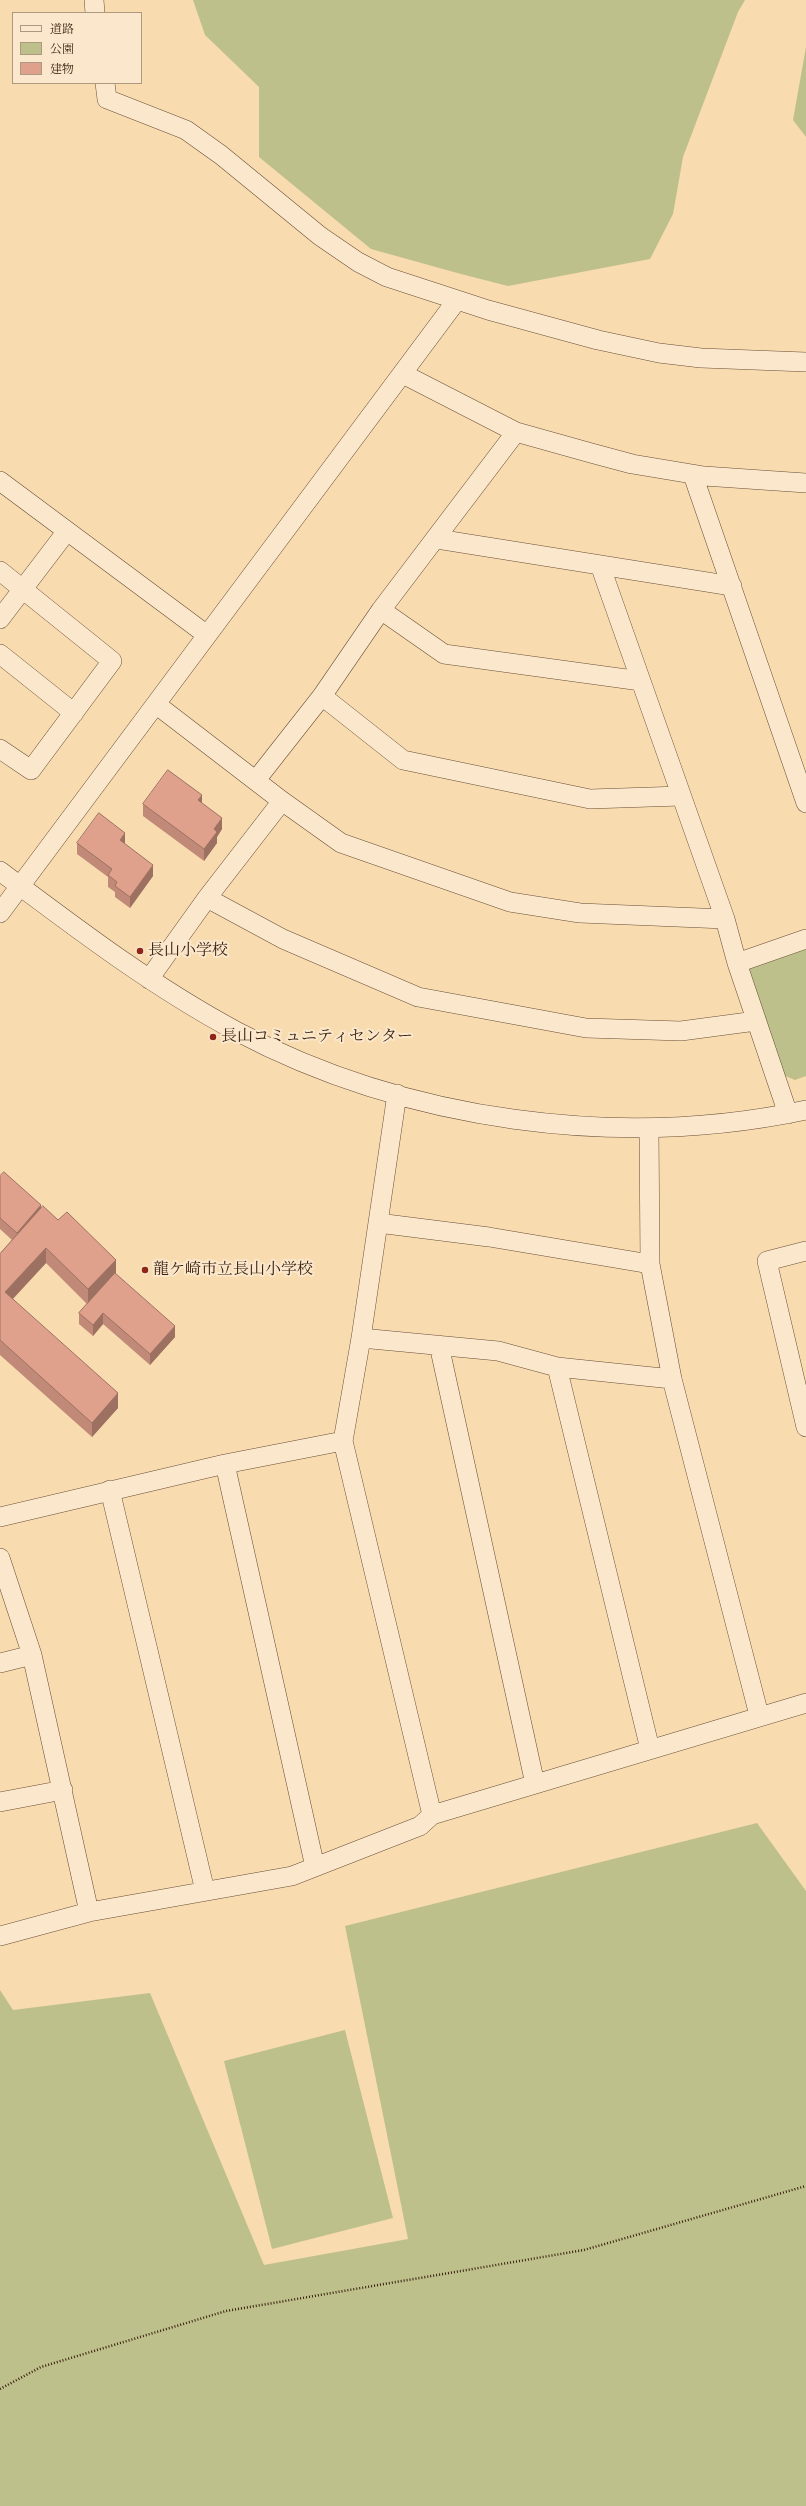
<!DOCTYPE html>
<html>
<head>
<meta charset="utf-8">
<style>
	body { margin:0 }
	#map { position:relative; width:806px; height:2506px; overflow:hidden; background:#f9dbb0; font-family:Alegreya,"Noto Serif JP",serif }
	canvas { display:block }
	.legend { position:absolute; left:12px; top:12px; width:130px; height:72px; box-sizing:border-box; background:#fbe8cc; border:1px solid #ad9880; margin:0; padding:5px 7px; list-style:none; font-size:12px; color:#381f0e }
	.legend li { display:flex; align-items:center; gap:8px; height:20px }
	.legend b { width:20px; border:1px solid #ad9880 }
</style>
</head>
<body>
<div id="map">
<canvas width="806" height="2506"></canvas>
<ul class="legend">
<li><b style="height:5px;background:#fbe8cc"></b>道路</li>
<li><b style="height:11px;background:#bec08b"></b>公園</li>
<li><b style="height:11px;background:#e0a18c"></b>建物</li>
</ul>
</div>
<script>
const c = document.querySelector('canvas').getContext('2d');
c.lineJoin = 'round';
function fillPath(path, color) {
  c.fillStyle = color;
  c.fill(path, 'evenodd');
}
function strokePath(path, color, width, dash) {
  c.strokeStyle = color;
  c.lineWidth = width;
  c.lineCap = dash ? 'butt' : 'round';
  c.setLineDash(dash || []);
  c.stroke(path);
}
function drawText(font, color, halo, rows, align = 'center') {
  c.font = font + ' Alegreya,"Noto Serif JP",serif';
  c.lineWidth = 4;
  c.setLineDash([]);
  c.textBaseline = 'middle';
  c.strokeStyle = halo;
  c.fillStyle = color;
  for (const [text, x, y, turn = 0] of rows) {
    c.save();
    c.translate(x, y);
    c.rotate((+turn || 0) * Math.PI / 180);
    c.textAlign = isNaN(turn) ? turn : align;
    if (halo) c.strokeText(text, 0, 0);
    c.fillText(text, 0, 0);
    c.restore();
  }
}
fillPath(new Path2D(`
	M193,0H745L738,12L683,157L673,214L650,259L508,286L461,274L371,249L259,157V87L205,35Z
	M806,47V137L793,120Z
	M806,944V1076L795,1080L783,1075L744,966Z
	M757,1823L806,1891V2506H0V1990L13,2010L150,1993L264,2265L408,2239L345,1926Z
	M345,2030L393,2218L272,2249L224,2061Z`), '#bec08b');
const minor = new Path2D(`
	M94,0L95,13
	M105,83L107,99L186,130L221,155L320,236L358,262L387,277L488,310L598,340L659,353L701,358L806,362
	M403,374L516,432L591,453L632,464L704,476L806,483
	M693,475L806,803
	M0,481L207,635
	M437,539L732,586
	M600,565L725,919L737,963L788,1114
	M0,571L112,661L31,770L0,749
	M381,610L444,654L641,681
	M0,619L67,531
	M0,654L74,713
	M322,696L403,760L590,799L681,796
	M157,705L282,801L341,843L510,902L580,913L725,919
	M256,780L322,696L381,610L516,432
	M0,871C76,928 152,986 236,1031C406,1121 618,1150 806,1110
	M207,898L283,939L418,997L586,1028L681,1031L756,1021
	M0,913L457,300
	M737,963L806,939
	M149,979L207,898L282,801
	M649,1128L650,1264L672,1379L759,1715
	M378,1223L489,1237L650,1264
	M806,1251L767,1261L806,1427
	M361,1338L498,1351L557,1367L672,1379
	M439,1345L535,1784
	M557,1367L650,1749
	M343,1441L432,1815
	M225,1464L315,1867
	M110,1490L205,1891
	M0,1517L225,1464L343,1441L361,1338L397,1094
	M0,1558L32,1655L89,1912
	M0,1663L32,1655
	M0,1802L63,1790
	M0,1936L89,1912L292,1876L420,1826L432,1815L806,1703`);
strokePath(minor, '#684e36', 20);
strokePath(new Path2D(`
	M0,2389L41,2367L226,2311L584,2250L806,2186`), '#381f0e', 2.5, [1, 2]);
strokePath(minor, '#fbe8cc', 19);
fillPath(new Path2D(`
	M202,803L222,829L217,837V843L204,861L143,816V804Z
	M77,843L125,844L153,876L130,908L115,897V892L108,887V877L77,854Z
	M0,1176L41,1208L116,1274L175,1337L150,1365L103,1324L93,1336L79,1324V1313L87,1304L46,1263L13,1299L118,1408L92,1437L0,1355V1254L12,1240L0,1229Z`), '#c18a78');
fillPath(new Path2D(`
	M202,795V807L198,800Z
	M222,818V829L217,837V843L204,861V849L214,829Z
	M125,833V844L120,851V840Z
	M153,865V876L130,908V897Z
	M41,1205V1216L17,1244V1233Z
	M46,1248V1263L5,1307V1292Z
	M116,1260V1275L88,1304V1289Z
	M103,1313V1324L93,1336V1325Z
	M175,1326V1337L150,1365V1354Z
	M118,1393V1408L92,1437V1423Z`), '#9d7162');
const building = new Path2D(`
	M168,770L202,795L198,800L222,818L214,829L217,832L204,849L143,804Z
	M99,813L125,833L120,840L153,865L130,897L115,886L117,882L108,875L112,869L77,843Z
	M4,1172L41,1205L17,1233L0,1218V1176Z
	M43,1206L58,1220L67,1212L116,1260L88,1289L46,1248L5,1292L118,1393L92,1423L0,1340V1254Z
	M115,1273L175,1326L150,1354L103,1313L93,1325L79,1313Z`);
fillPath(building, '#e0a18c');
strokePath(building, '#9d7162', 1);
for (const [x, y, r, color] of [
	[140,951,4,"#8f2418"],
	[213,1037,4,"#8f2418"],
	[145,1270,4,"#8f2418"]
]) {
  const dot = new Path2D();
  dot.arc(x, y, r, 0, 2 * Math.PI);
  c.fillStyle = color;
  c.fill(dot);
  strokePath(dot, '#fbe8cc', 1.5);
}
drawText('16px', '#381f0e', '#fbe8cc', [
	["長山小学校",148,951],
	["長山コミュニティセンター",221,1037],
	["龍ケ崎市立長山小学校",153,1270]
], 'left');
</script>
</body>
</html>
